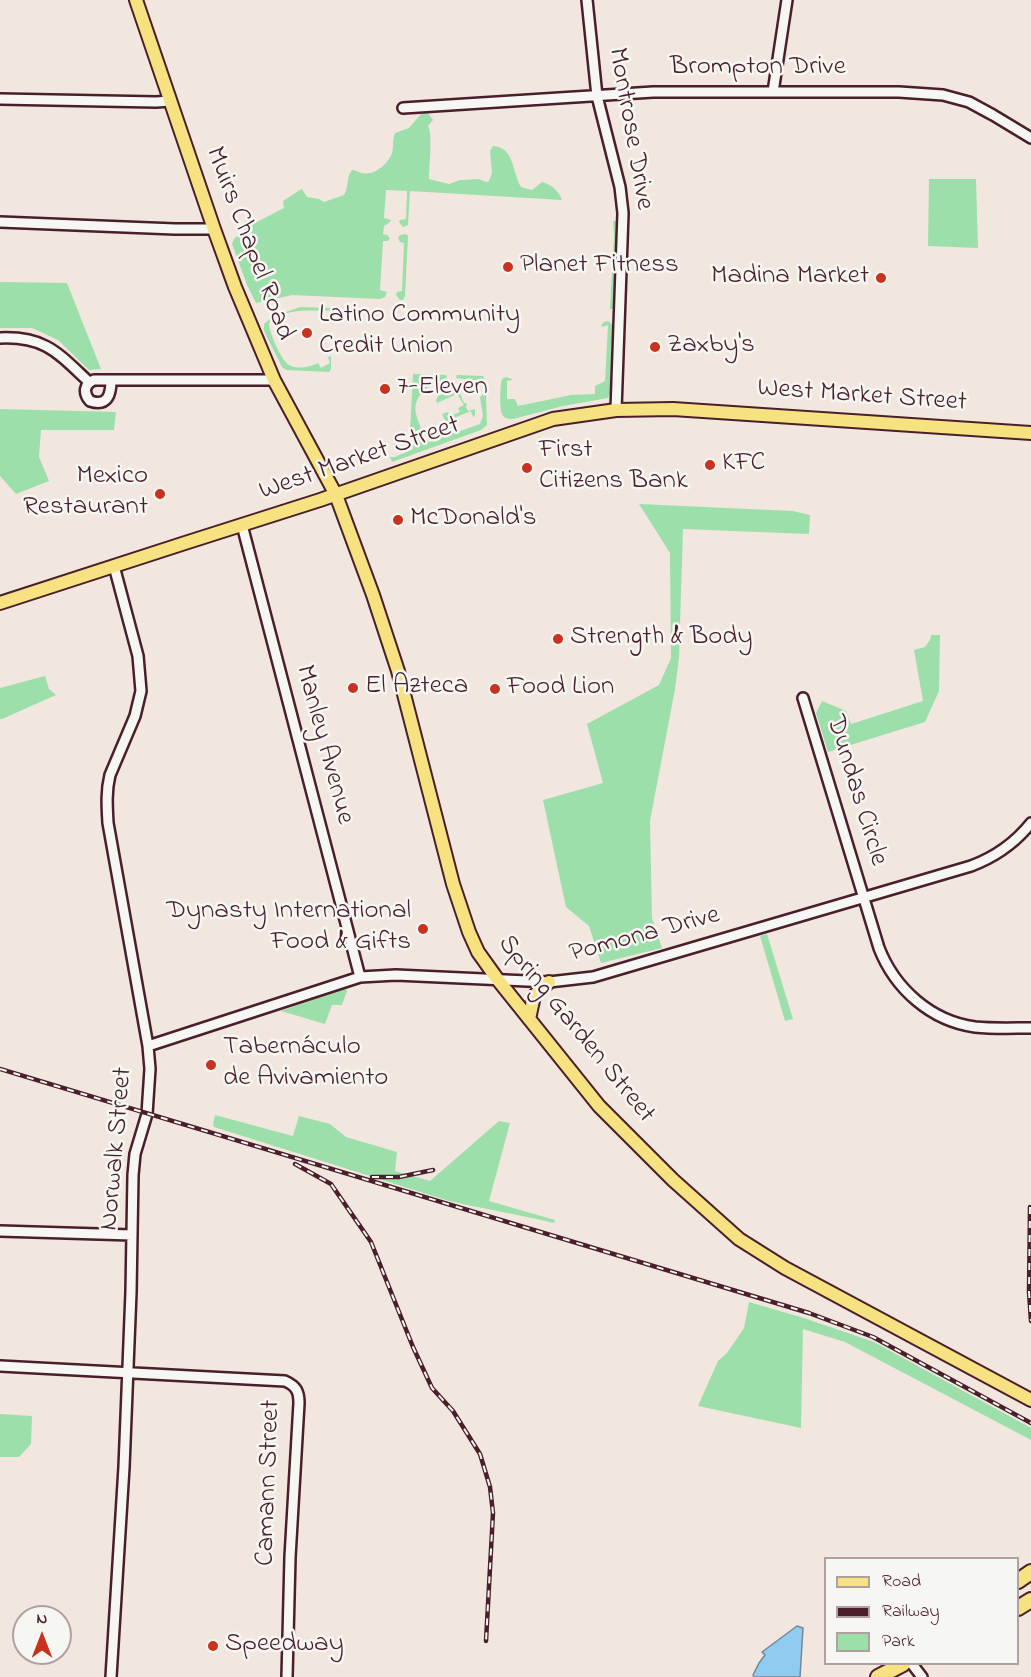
<!DOCTYPE html>
<html>
<head>
<meta charset="utf-8">
<style>
	body { margin:0 }
	#map { position:relative; width:1031px; height:1677px; overflow:hidden; background:#f1e7df; font-family:"Indie Flower",sans-serif }
	canvas { display:block }
	.legend { position:absolute; left:824px; top:1557px; width:195px; height:108px; box-sizing:border-box; background:#f6f6f2; border:2px solid #b1a0a2; margin:0; padding:8px 10px; list-style:none; font-size:18px; color:#4a1f2b }
	.legend li { display:flex; align-items:center; gap:12px; height:30px }
	.legend b { width:30px; border:2px solid #b1a0a2 }
	.north { position:absolute; left:12px; top:1605px; width:60px; height:60px; box-sizing:border-box; background:#f6f6f2; border:2px solid #b1a0a2; border-radius:50%; rotate:0deg; font-size:16px; font-weight:700; line-height:24px; text-align:center; color:#4a1f2b }
	.north::after { content:''; display:block; margin:auto; width:21px; height:27px; background:#c8321e; clip-path:polygon(50% 0,100% 100%,50% 72%,0 100%) }
</style>
</head>
<body>
<div id="map">
<canvas width="1031" height="1677"></canvas>
<ul class="legend">
<li><b style="height:8px;background:#f6e281"></b>Road</li>
<li><b style="height:8px;background:#4a1f2b"></b>Railway</li>
<li><b style="height:16px;background:#9ddfaa"></b>Park</li>
</ul>
<div class="north">N</div>
</div>
<script>
const c = document.querySelector('canvas').getContext('2d');
c.lineJoin = 'round';
function fillPath(path, color) {
  c.fillStyle = color;
  c.fill(path, 'evenodd');
}
function strokePath(path, color, width, dash) {
  c.strokeStyle = color;
  c.lineWidth = width;
  c.lineCap = dash ? 'butt' : 'round';
  c.setLineDash(dash || []);
  c.stroke(path);
}
function drawText(font, color, halo, rows, align = 'center') {
  c.font = font + ' "Indie Flower",sans-serif';
  c.lineWidth = 5;
  c.setLineDash([]);
  c.textBaseline = 'middle';
  c.strokeStyle = halo;
  c.fillStyle = color;
  for (const [text, x, y, turn = 0] of rows) {
    c.save();
    c.translate(x, y);
    c.rotate((+turn || 0) * Math.PI / 180);
    c.textAlign = isNaN(turn) ? turn : align;
    if (halo) c.strokeText(text, 0, 0);
    c.fillText(text, 0, 0);
    c.restore();
  }
}
fillPath(new Path2D(`
	M425,112L428,113L433,120L428,126C433,135 429,166 429,179L449,184L460,180L479,179L486,182L489,181L492,173L490,151L493,146C515,147 512,173 521,187L532,190L542,182C551,184 559,191 562,200L410,191L408,225L403,227L399,222L400,220L406,219L407,191L386,190L384,218L391,220L389,223L384,226L383,234L387,235L390,238L388,241H383L380,290L387,292L385,297L380,299L292,295L256,303L247,285L232,244L234,239L239,234C240,229 241,225 246,221L253,224L284,208L283,201L300,190L302,189L307,197L319,199L324,202L344,195C349,187 346,177 352,170C355,170 358,172 361,173C375,176 388,164 392,153C394,146 392,140 395,133L409,128L421,114Z
	M929,179H976L978,248L928,246Z
	M613,221H618V224L614,309H610L614,236Z
	M406,234L408,236L405,296L403,300H400L396,295L397,292L402,291L404,243L400,242L398,238L400,235Z
	M0,282L67,283L101,369L89,370L58,340L32,328H0Z
	M300,307L329,308H333L334,310C312,312 288,306 269,323C268,330 282,362 289,365C298,370 310,367 318,363L321,368L330,363L328,357L331,356V369L329,372L286,370L282,367L264,331V324L272,317Z
	M608,321L613,325L610,393L608,398L563,406L513,419C509,419 506,419 503,416C499,411 500,385 502,379L506,377L512,379V380L507,381V399H515L518,406L571,395L595,394V386L605,381L608,325L603,327L601,325L604,322Z
	M413,374L446,375L447,377L446,379C431,384 412,394 416,414C417,419 420,424 421,429L416,431L421,442L427,440L429,442L480,424L483,416L480,397L483,394L486,396L487,425L481,430L392,462L390,457H395L413,449L410,431Z
	M457,375L483,376L486,381L484,384L475,387L471,380L456,378Z
	M461,386L466,388L459,391L464,403H467L466,407L468,411L475,409V416L473,417L471,411L449,420L450,425L448,427L442,414L448,412L450,416L460,412L458,408L464,405L457,394L437,403L436,400L438,396Z
	M0,409L116,412L114,430H41L39,457L49,481L16,494L0,476Z
	M639,504L793,511L810,515L809,534L683,529L679,658L675,689L650,821L652,918L662,948L601,963L589,926L566,907L543,800L603,783L587,724L659,685L671,658L670,553Z
	M931,635H940L939,691L925,722L828,752L816,713L822,701L846,711L851,724L923,701L914,650L925,647L930,640Z
	M45,676L49,689L56,695L2,719H0V688Z
	M767,934L793,1019L785,1021L760,936Z
	M345,988L347,991L342,1005H332L325,1024L281,1011Z
	M215,1115L293,1136L299,1116L330,1124L346,1137L397,1152L395,1171L430,1181L499,1121L510,1123L489,1201L555,1220L554,1223C518,1214 482,1209 446,1200L214,1127L213,1124Z
	M749,1302L804,1318L874,1342L1031,1428V1440L845,1342L803,1329L801,1428L698,1406L718,1361L727,1353L744,1328Z
	M0,1414L32,1416L31,1444L19,1457H0Z`), '#9ddfaa');
const water = new Path2D(`
	M797,1626L803,1628L800,1677H754L753,1675L759,1663L765,1655L762,1652Z`);
fillPath(water, '#90ccf0');
strokePath(water, '#7487a1', 1.5);
const minor = new Path2D(`
	M587,0L597,96L620,187L623,213L616,410
	M773,92L787,0
	M0,99L156,102L170,101
	M403,108L653,92H899L943,95L969,102L993,115L1031,138
	M0,222L175,229H214
	M0,338C45,336 58,353 89,382
	M111,380C111,394 108,407 90,401C83,393 84,384 94,380H274
	M242,525L360,977
	M803,698L879,948C895,989 931,1021 975,1027C994,1029 1013,1028 1031,1028
	M148,1046L360,977L396,975L549,982L593,977L971,866C995,857 1015,843 1031,823
	M0,1231L132,1235
	M0,1366L285,1381C296,1386 299,1391 299,1403L290,1557L287,1677
	M912,1664L922,1677
	M111,1677L124,1467L131,1292L133,1175L135,1154L147,1114L150,1069L148,1046L108,823C107,806 106,791 110,775L135,716L141,691L138,656L114,566`);
const major = new Path2D(`
	M136,0L214,229L235,287L274,380L336,495L373,595L398,671L453,884L469,932L478,952L498,980L599,1106L673,1180L739,1239L785,1268L1031,1400
	M0,603L185,543L320,500L553,419L616,410L673,409L1031,433
	M529,1019L534,996L549,982`);
const highway = new Path2D(`
	M1018,1581L1031,1572
	M1018,1608L1031,1600
	M878,1677L903,1664`);
strokePath(minor, '#4a1f2b', 14);
strokePath(major, '#4a1f2b', 16);
strokePath(highway, '#4a1f2b', 18);
strokePath(minor, '#f6f6f2', 9);
strokePath(major, '#f6e281', 12);
strokePath(highway, '#f6e281', 14);
const rail = new Path2D(`
	M0,1069L809,1313L873,1337L1031,1423
	M295,1164L331,1184L371,1242L413,1347L432,1388L453,1411L480,1454L490,1487L493,1513L486,1641
	M372,1177H399L433,1170
	M1030,1207L1029,1292L1031,1321`);
strokePath(rail, '#4a1f2b', 4.5);
strokePath(rail, '#f6f6f2', 2, [7]);
for (const [x, y, r, color] of [
	[508,267,6,"#c8321e"],
	[881,278,6,"#c8321e"],
	[307,333,6,"#c8321e"],
	[655,347,6,"#c8321e"],
	[385,389,6,"#c8321e"],
	[710,465,6,"#c8321e"],
	[527,468,6,"#c8321e"],
	[160,494,6,"#c8321e"],
	[398,520,6,"#c8321e"],
	[558,639,6,"#c8321e"],
	[353,688,6,"#c8321e"],
	[495,689,6,"#c8321e"],
	[423,929,6,"#c8321e"],
	[211,1065,6,"#c8321e"],
	[213,1646,6,"#c8321e"]
]) {
  const dot = new Path2D();
  dot.arc(x, y, r, 0, 2 * Math.PI);
  c.fillStyle = color;
  c.fill(dot);
  strokePath(dot, '#f6f6f2', 2);
}
drawText('27px', '#4a1f2b', '#f6f6f2', [
	["Brompton Drive",758,69],
	["Montrose Drive",629,129,80],
	["Muirs Chapel Road",248,244,69],
	["West Market Street",862,397,4],
	["West Market Street",360,460,-19],
	["Manley Avenue",323,745,75],
	["Dundas Circle",855,791,73],
	["Pomona Drive",645,936,-15],
	["Spring Garden Street",575,1030,51],
	["Norwalk Street",118,1149,-85],
	["Camann Street",270,1483,-88]
]);
drawText('27px', '#4a1f2b', '#f6f6f2', [
	["Planet Fitness",520,267],
	["Madina Market",869,278,"right"],
	["Latino Community",319,317],
	["Credit Union",319,348],
	["Zaxby's",667,347],
	["7-Eleven",397,389],
	["First",539,452],
	["Citizens Bank",539,483],
	["KFC",722,465],
	["Mexico",148,478,"right"],
	["Restaurant",148,509,"right"],
	["McDonald's",410,520],
	["Strength & Body",570,639],
	["El Azteca",365,688],
	["Food Lion",507,689],
	["Dynasty International",411,913,"right"],
	["Food & Gifts",411,944,"right"],
	["Tabernáculo",223,1049],
	["de Avivamiento",223,1080],
	["Speedway",225,1646]
], 'left');
</script>
</body>
</html>
